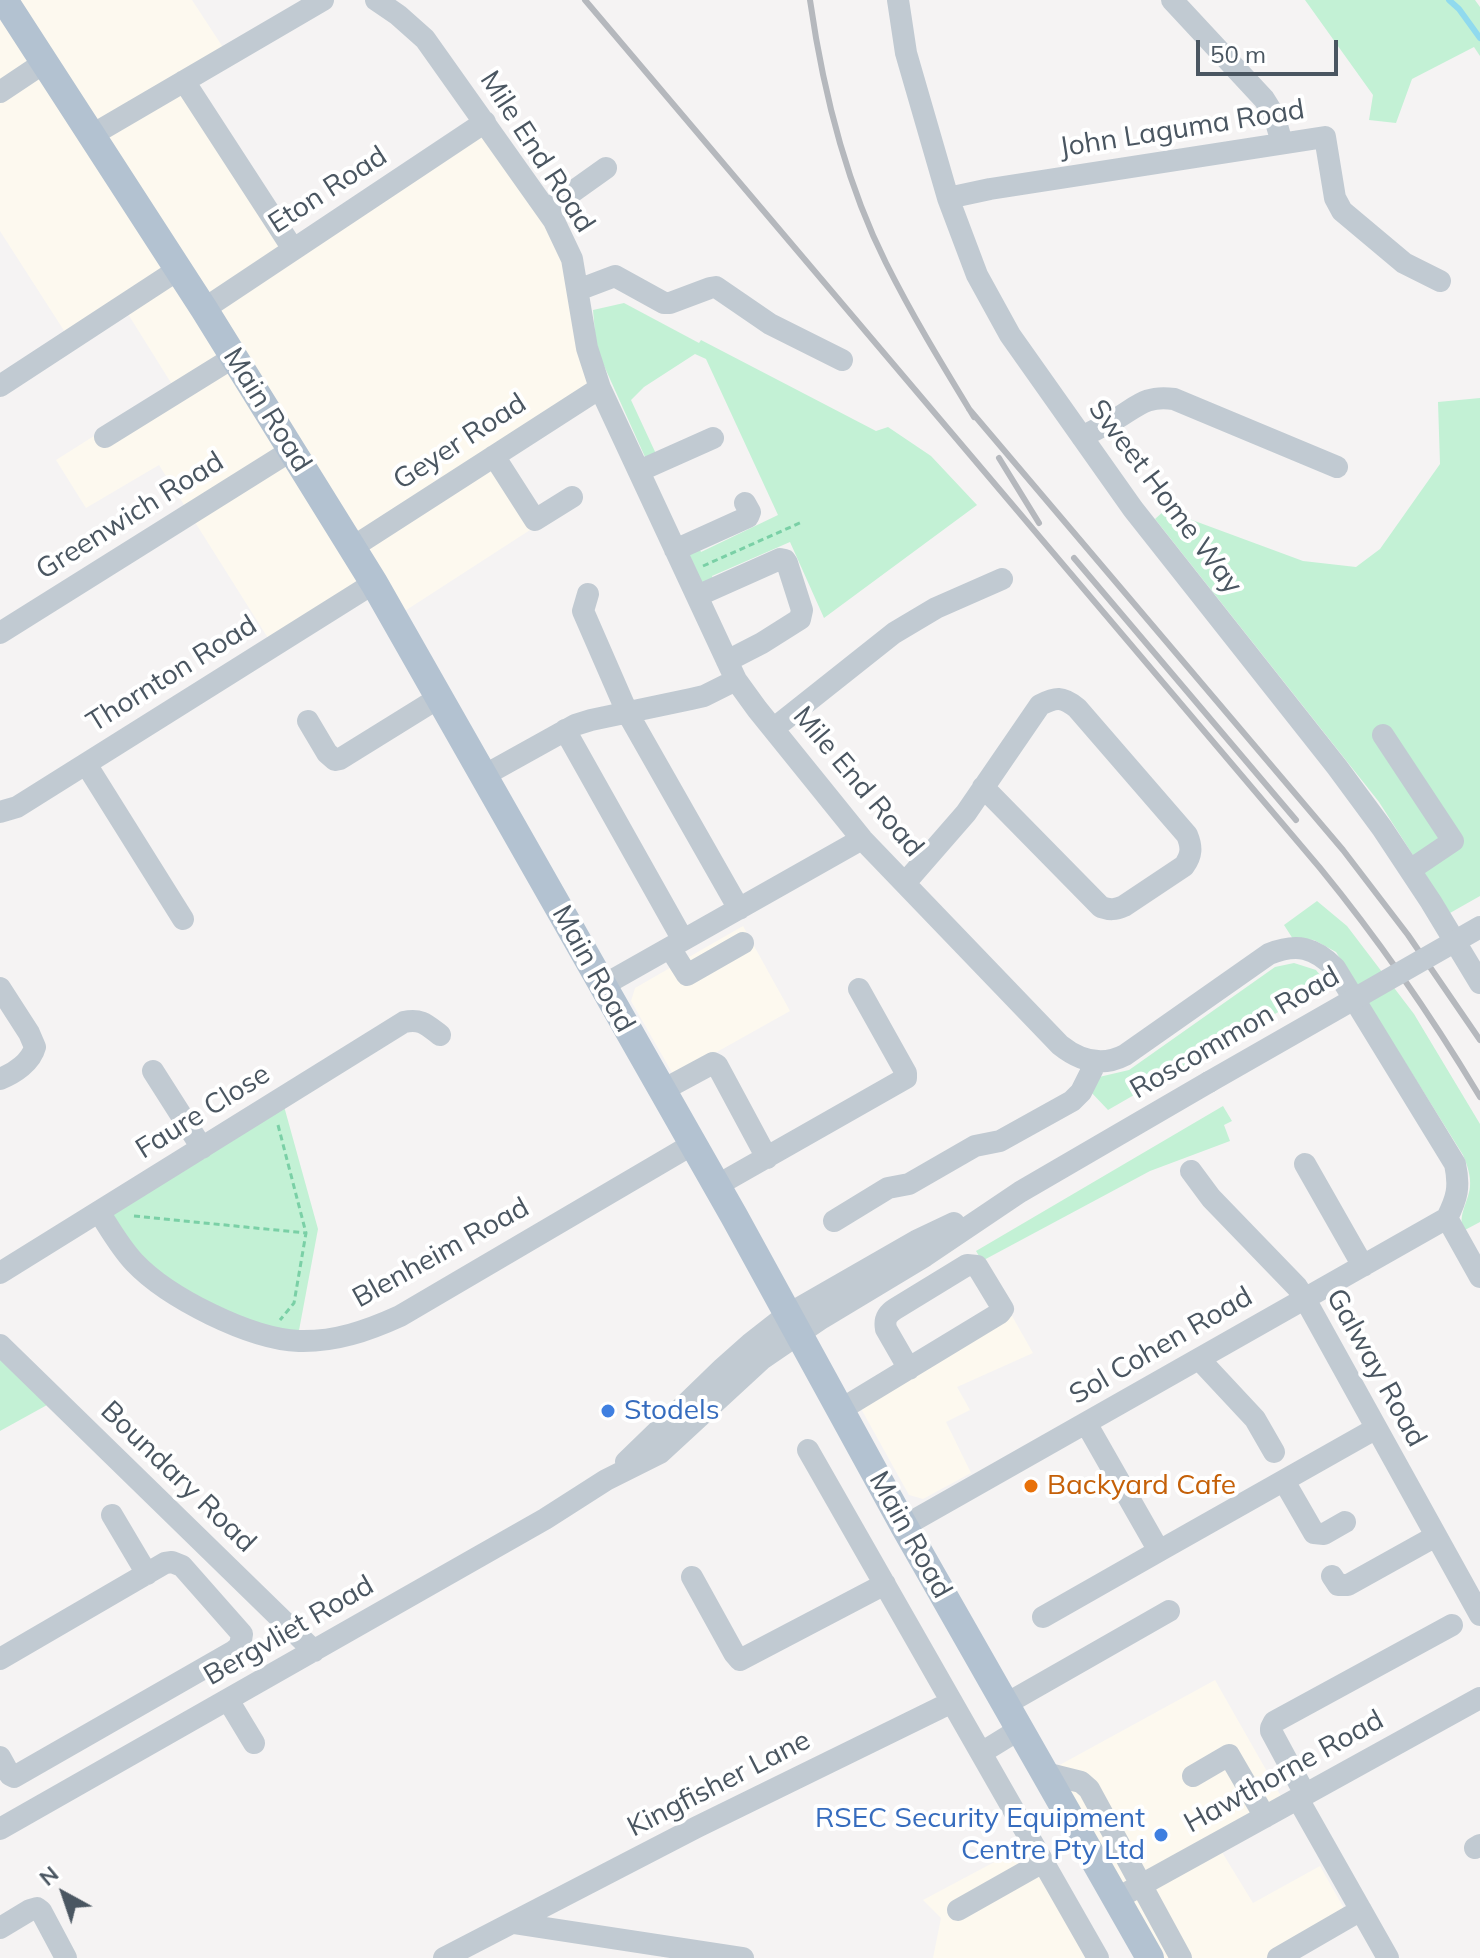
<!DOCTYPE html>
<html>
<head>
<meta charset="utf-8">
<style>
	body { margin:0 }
	#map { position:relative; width:1480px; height:1958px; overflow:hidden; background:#f5f3f3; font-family:Mulish,sans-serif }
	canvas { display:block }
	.north { position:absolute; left:24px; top:1854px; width:80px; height:80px; -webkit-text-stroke:6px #fff; paint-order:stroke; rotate:320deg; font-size:22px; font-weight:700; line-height:32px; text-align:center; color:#4a5661 }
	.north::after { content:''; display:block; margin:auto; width:28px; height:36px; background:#4a5661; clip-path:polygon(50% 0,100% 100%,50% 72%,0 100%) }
	.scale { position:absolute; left:1196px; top:40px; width:142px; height:36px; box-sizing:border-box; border:4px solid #4a5661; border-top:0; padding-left:10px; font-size:24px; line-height:28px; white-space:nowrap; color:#4a5661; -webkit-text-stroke:6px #fff; paint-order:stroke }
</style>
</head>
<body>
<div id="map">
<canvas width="1480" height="1958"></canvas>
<div class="north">N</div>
<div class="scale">50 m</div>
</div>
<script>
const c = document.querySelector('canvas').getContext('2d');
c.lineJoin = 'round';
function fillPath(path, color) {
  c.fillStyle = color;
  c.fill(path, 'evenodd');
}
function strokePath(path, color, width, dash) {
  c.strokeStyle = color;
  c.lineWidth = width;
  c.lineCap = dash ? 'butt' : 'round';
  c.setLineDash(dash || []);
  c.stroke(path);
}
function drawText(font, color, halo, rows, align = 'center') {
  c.font = font + ' Mulish,sans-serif';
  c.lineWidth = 8;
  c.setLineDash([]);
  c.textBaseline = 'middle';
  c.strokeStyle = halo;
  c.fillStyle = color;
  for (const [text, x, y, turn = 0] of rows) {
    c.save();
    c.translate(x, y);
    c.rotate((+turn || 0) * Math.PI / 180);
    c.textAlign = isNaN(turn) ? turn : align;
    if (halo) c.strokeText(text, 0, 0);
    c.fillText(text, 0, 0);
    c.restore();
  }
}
fillPath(new Path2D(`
	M0,0H192L228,55L192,76L299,245L485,122L547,210L600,388L487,460L530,530L394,618L374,583L273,646L159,465L86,508L56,460L173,386L123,306L70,340L0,231Z
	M743,926L790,1011L674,1076L631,1001L635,988Z
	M1012,1316L1033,1353L957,1387L970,1410L946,1422L971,1473L923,1499L909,1495L859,1405Z
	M1215,1680L1286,1805L1217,1844L1253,1903L1320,1866L1346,1912L1266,1958H1150L1045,1773Z
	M1032,1842L1098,1958H933L941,1918L923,1900Z`), '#fdf9ef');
fillPath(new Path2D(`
	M1305,0H1475L1480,7V56L1474,47L1412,79L1396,123L1369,120L1373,95Z
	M624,303L699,343L701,340L876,431L888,427L931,456L977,505L824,618L790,542L712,576L715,585L704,587L689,554L698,546L701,552L778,515L706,359L695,354L644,387L631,400L657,456L645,457L601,359L596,344L593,310Z
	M1480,398V896L1450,913L1379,802L1155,519L1165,510L1303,561L1356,567L1380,549L1440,464L1438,402Z
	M1317,901L1347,926L1414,1014L1480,1124V1222L1463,1231C1458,1214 1468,1203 1470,1187C1471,1175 1467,1165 1463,1155L1336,952L1314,940L1293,939L1284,925Z
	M1294,963L1316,970L1327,984L1108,1110L1089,1090L1099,1077L1129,1070L1275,967Z
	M282,1099L318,1229L297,1341L172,1293L99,1212Z
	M1223,1106L1232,1121L1224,1125L1230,1141L1150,1171L982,1261L976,1251Z
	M0,1359L47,1405L0,1431Z`), '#c3f1d5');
strokePath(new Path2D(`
	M1449,0L1459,9L1480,38`), '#90daee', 6);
strokePath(new Path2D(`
	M703,566L802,522
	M278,1125L306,1233L294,1303L280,1320
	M134,1216L306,1233`), '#7ad0a6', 3, [6, 4]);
strokePath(new Path2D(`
	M376,0L398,15L425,39L554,221L572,259L587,348L600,388L736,680L757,709L862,839L1060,1045C1080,1061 1102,1067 1125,1055L1269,954C1297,943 1314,947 1335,968L1455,1164C1460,1187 1457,1198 1447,1218
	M898,0L906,53L948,198L977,275L1010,335L1133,509L1337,767L1382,828L1431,902L1480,983
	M1172,0L1264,99L1274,115L1282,143
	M184,81L293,249
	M0,92L45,62
	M92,135L323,0
	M948,198L990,189L1325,137L1335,198L1342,211L1404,263L1440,281
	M547,210L606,168
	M578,290L615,276L664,303H670L710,288L716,287L770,324L842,360
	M204,309L485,122
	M0,386L179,269
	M105,437L234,357
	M1082,437C1093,431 1105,425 1116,419C1138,406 1146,395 1174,399L1337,467
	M494,456L535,520L572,497
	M639,471L713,438
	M353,547L600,388
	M675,550L748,517L750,512L745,503
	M588,594L583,611L627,712L739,909
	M697,596L780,559L785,560L787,563L802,610L800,619L762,643L727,661
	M0,633L292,450
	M308,721L327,753L335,760L340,759L440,697
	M773,729L894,633L936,608L1002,579
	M565,730L683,940
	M1383,735L1453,841L1410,870
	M86,764L183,919
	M485,775L575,725L591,720L691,699L704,696L736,680
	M0,812L17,807L374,583
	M905,883L966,813L1040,705C1056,697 1062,696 1077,708L1187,835C1192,847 1192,855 1184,866L1124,906C1115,910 1110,910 1101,907L983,787
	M670,948L687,975L743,943
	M602,986L862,839
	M0,988L29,1033L35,1047C31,1062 15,1073 0,1079
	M153,1071L202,1148
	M661,1091L713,1063L717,1065L767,1158
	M1305,1164L1363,1266
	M1191,1171L1211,1198L1297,1287L1305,1299L1480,1615
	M716,1186L906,1078V1073L859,989
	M99,1212C110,1229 120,1247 134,1262C168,1298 250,1339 299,1341C335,1342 367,1331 400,1316L693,1144
	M1447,1218L1480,1277
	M834,1221L888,1188L909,1184L975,1146L1000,1141L1072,1101L1081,1092L1096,1062
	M0,1273L404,1022C421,1018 427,1025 440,1035
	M0,1345L314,1651
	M1199,1359L1255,1419L1274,1452
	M840,1410L1000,1313L1003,1309L977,1266L967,1265L895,1309C887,1314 884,1319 886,1329L909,1369
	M1086,1423L1159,1551L1375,1429
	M808,1450L1098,1958
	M626,1462L723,1368L750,1344L787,1315L916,1241L954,1223
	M1284,1481L1314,1533L1324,1534L1345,1522
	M112,1515L147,1574
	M904,1526L1447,1218
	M1332,1576L1338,1585H1348L1436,1536
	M692,1577L734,1653L740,1660L885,1584
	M1043,1617L1159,1551
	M0,1659L165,1563L172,1562L182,1566L242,1634L240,1646L234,1651L14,1777L10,1775L0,1757
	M228,1700L254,1743
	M1006,1704L1169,1611
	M981,1753L1020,1729
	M1045,1773L1081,1782L1089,1789L1181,1958
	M1193,1776L1229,1755L1265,1817
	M1305,1794L1271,1731V1728L1274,1722L1452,1625
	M1298,1799L1388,1958
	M0,1829L545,1519L606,1480L660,1453L762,1359L822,1318L925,1256L1020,1192L1209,1082
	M1475,1848L1480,1845
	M1116,1899L1480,1698
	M958,1910L1043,1862
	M513,1923L743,1958
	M0,1928L30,1910L37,1908L41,1911L66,1958
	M444,1958L697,1827L952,1702
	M1278,1958L1361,1910`), '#c1cad2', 22);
strokePath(new Path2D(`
	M4,0L204,309L374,583L734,1216L904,1526L1150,1958`), '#b3c2d1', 28);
strokePath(new Path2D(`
	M585,0L1320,868C1379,940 1432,1017 1480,1097
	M810,0C823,91 845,181 886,263C913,317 943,366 974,417
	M969,409L1343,850L1408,935L1480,1040
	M999,458L1039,523
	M1074,558L1296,820`), '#b5b8bd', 6);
strokePath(new Path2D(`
	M1209,1082L1480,927`), '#c1cad2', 22);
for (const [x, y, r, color] of [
	[608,1411,8,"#3f7fe0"],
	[1031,1486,8,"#e8710a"],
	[1161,1835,8,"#3f7fe0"]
]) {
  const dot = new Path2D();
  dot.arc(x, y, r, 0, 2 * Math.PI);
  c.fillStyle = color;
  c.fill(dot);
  strokePath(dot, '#fff', 3);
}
drawText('28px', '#4a5661', '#fff', [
	["John Laguma Road",1182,129,-9],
	["Mile End Road",537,152,57],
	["Eton Road",328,190,-33],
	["Main Road",267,410,58],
	["Geyer Road",460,442,-33],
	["Sweet Home Way",1165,497,53],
	["Greenwich Road",130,516,-32],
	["Thornton Road",172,674,-32],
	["Mile End Road",858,782,50],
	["Main Road",593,969,61],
	["Roscommon Road",1235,1033,-30],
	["Faure Close",203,1112,-32],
	["Blenheim Road",441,1253,-29],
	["Sol Cohen Road",1161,1346,-30],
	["Galway Road",1376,1368,61],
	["Boundary Road",178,1477,44],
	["Main Road",910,1535,61],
	["Bergvliet Road",289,1631,-30],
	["Hawthorne Road",1284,1772,-29],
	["Kingfisher Lane",719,1784,-27]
]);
drawText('28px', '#366cbe', '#fff', [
	["Stodels",624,1411],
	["RSEC Security Equipment",1145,1819,"right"],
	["Centre Pty Ltd",1145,1851,"right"]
], 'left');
drawText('28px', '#c56008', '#fff', [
	["Backyard Cafe",1047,1486]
], 'left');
</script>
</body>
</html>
